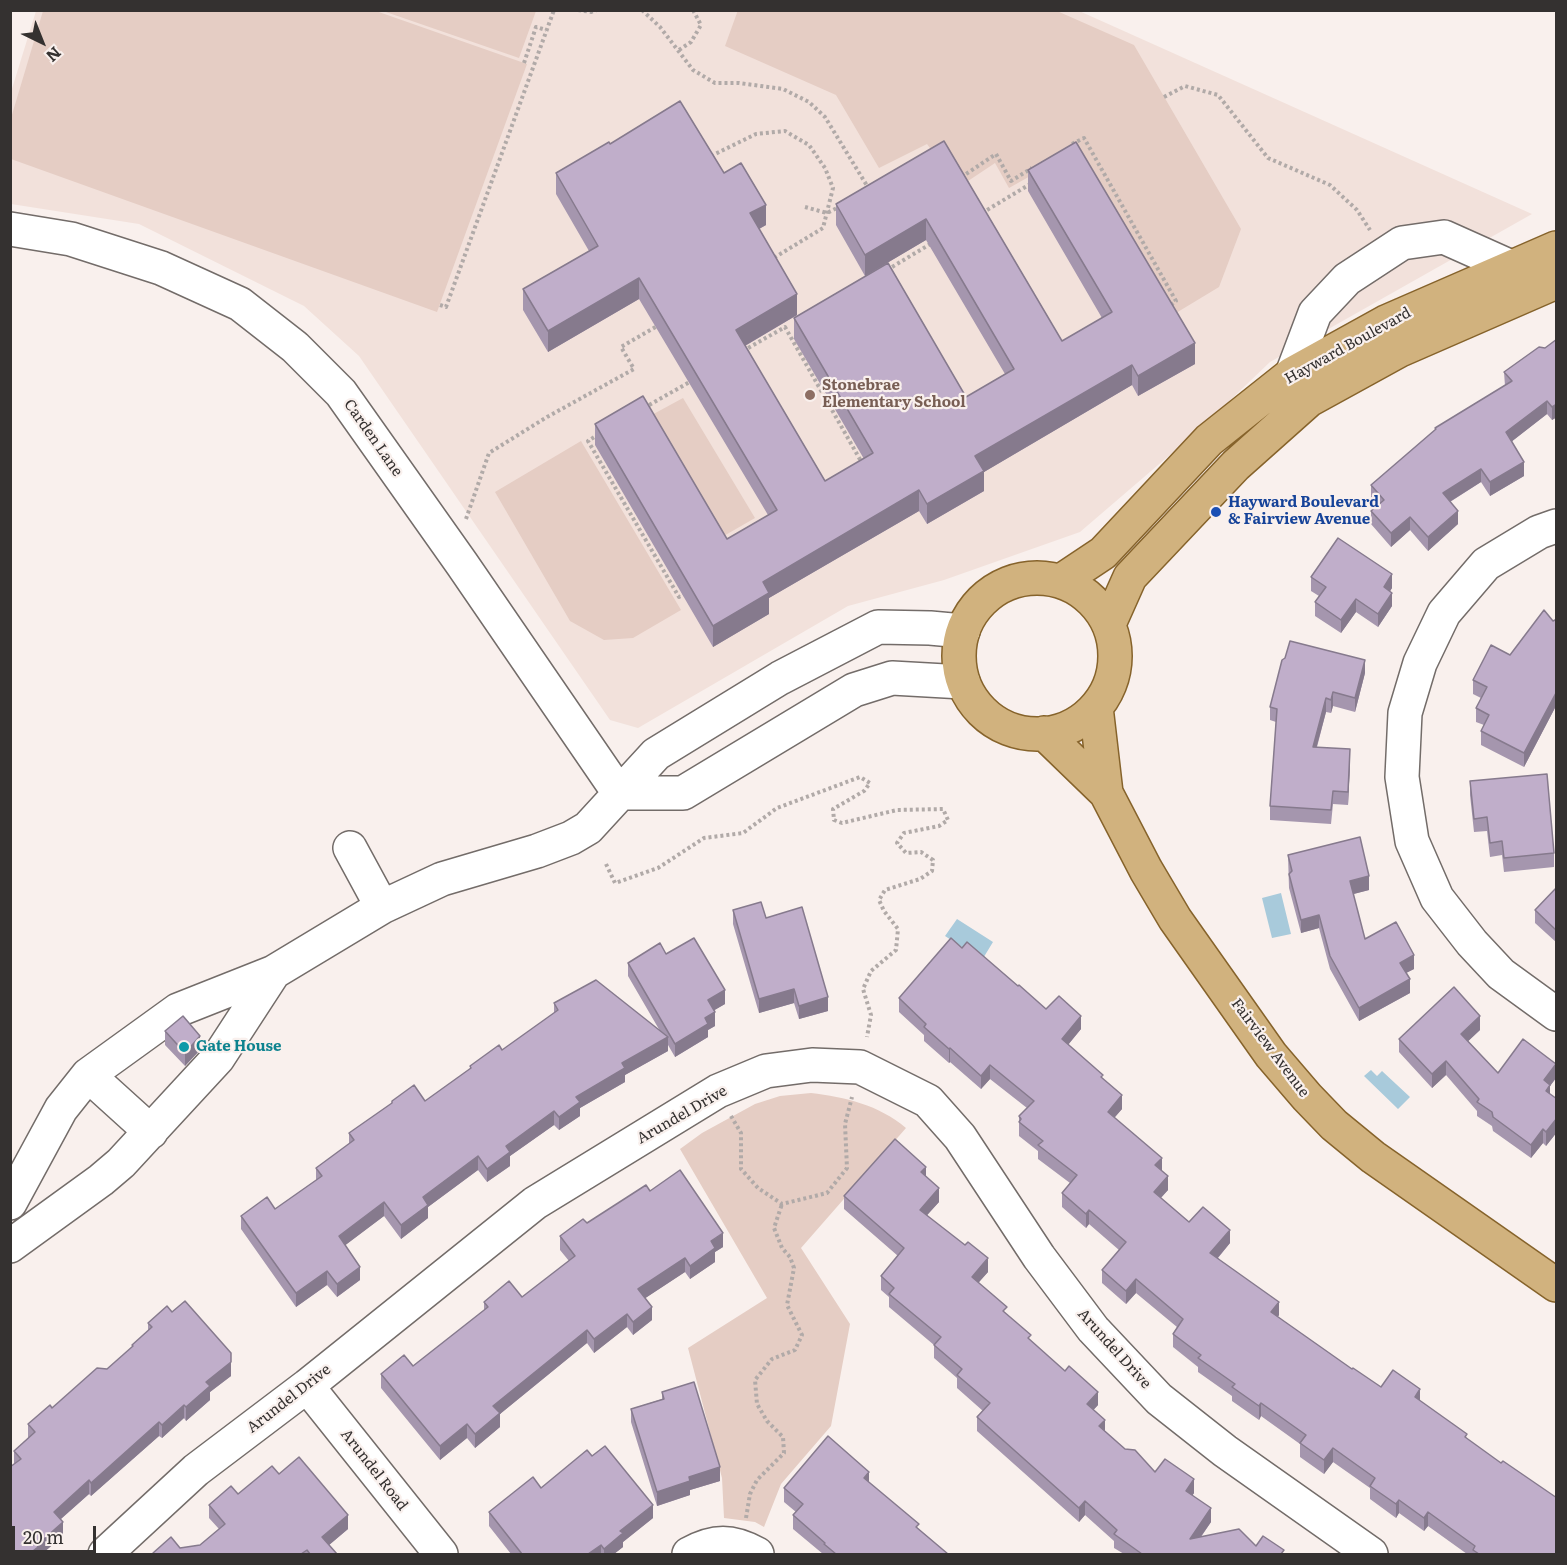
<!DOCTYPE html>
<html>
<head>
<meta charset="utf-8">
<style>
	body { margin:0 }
	#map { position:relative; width:1567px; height:1565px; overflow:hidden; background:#f9f0ed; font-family:Literata,serif }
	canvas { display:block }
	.frame { position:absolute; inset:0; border:12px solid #343130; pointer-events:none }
	.north { position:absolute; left:12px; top:12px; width:60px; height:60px; -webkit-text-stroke:4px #f9f0ed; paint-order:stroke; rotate:137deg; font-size:16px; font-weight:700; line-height:24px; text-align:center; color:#343130 }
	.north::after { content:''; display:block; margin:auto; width:21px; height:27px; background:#343130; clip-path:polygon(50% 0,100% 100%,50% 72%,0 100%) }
	.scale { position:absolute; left:12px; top:1526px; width:84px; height:27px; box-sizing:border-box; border:3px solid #343130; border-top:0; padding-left:8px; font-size:18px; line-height:21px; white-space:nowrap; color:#343130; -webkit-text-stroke:4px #f9f0ed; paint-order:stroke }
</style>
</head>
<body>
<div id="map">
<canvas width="1567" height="1565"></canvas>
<div class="frame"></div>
<div class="north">N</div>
<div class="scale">20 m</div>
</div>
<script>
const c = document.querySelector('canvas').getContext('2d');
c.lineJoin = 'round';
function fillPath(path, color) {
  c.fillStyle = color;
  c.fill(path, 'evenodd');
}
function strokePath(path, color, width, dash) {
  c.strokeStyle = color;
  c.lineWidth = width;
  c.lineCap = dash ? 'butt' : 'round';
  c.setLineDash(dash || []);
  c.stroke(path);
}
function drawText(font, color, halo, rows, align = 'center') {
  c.font = font + ' Literata,serif';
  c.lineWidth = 4.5;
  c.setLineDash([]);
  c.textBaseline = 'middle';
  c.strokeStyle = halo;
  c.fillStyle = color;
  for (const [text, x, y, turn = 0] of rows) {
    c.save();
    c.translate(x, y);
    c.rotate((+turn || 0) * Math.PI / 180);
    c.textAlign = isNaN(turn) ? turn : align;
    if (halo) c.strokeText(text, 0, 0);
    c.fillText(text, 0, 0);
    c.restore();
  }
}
fillPath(new Path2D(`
	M1077,10L1532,214L1270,362L1200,429L1080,532L944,580L848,606L638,728L610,720L359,356L304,306L139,224L11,204V92L36,11Z`), '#f2e1db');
fillPath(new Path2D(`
	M738,10L1057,11L1134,45L1241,229L1219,287L1176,313L1080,148L1009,188L995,163L959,187L927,144L879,168L836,95L725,46Z
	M43,11H376L527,64L437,312L11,159V118Z
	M383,11H536L519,58Z
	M683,398L755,518L722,537L648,417Z
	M581,441L681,610L633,638L604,640L570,621L495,492Z
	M811,1093C845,1097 879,1105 906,1128L801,1248L850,1324L831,1426L781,1484L764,1527L755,1522L724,1518L722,1478L688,1348L767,1298L680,1149L702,1133L755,1104L780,1096Z`), '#e5cdc4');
fillPath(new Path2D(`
	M1281,893L1291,934L1272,938L1262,898Z
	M957,919L993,942L982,960L945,936Z
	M1371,1070L1377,1076L1382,1071L1410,1097L1398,1109L1364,1076Z`), '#a8cadb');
const minor = new Path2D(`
	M10,229L71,239L161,268L240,304L295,347L341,393L462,564L619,793
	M1292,374L1315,313L1347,279L1402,243L1444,237L1511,267
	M1556,526L1539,532L1486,564L1444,613L1420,663L1405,713L1402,777L1412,841L1437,898L1472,943L1501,974L1556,1014
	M619,793H683L854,690L892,678L963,682
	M350,848L382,907
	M88,1075L151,1132
	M10,1203L61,1109L88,1075L178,1010L274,972L382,907L442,879L537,851L571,838L588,828L656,754L780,678L878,627L930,628L963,631
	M10,1246L101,1180L121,1163L218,1058L274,972
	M307,1386L441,1554
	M105,1554L196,1470L307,1386L535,1203L718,1091L766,1071L812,1065L860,1067L928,1101L960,1137L1039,1257L1093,1329L1159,1399L1225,1451L1371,1554
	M689,1554C714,1540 732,1540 757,1554`);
const major = new Path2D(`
	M959 656a78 78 0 1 1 156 0a78 78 0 1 1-156 0Z
	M1061,581L1103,553L1209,440L1292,374L1386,322L1556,248
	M1109,624L1130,577L1236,465L1309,400L1400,350L1556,282
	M1096,707L1106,793
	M1044,733L1106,793L1146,870L1175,919L1271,1055L1307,1097L1334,1125L1373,1157L1556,1285`);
strokePath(minor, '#736c69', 36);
strokePath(major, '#86632b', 36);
strokePath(new Path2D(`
	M578,10L591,12L597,10
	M642,10L660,27L693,70L715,83H739L783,89L809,102L825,117L869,189
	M679,50L691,42L701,25L693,10
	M524,63L536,27L546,30
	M1164,97L1185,86L1218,95L1268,158L1330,185L1357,210L1370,230
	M1072,144L1084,138L1176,301L1168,307
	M711,156L756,134L785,131L809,145L825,168L833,188L823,228L772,259
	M962,174L963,176L996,154L1011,181L1032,168
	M805,207L827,213L841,206
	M982,213L1032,183
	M887,270L932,243
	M440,305L446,307L554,10
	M743,351L785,327L862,463
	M644,408L693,380
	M599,434L588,441L679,597L686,593
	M466,519L489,453L547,417L634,369L621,347L659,325
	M606,864L615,883L658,868L704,838L743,833L777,808L860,777L870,783L864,791L833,809L834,820L842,823L897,810L943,809L948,820L939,826L904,833L897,843L906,853L921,852L933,860L932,871L920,879L885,890L879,900L884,911L898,929L896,950L871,971L863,989L871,1015L867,1037
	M731,1116L741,1133V1169L758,1188L782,1204L827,1193L847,1168L845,1124L852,1097
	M746,1518L750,1494L757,1480L784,1453L783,1437L767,1421L757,1404L755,1380L772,1359L795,1350L802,1335L787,1305L794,1268L790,1257L782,1248L774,1228L782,1204`), '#b1aaa8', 4, [3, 3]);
strokePath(minor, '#fff', 33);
strokePath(major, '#d1b27e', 33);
fillPath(new Path2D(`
	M944,141L1062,341L1102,318L1028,191V170L1195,364L1138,396L1132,385L984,472V491L927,524L919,511L769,598V614L713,647L595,445V424L727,539L768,515L639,299L548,352L523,310V289L589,251L556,194V173L610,144L724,173L766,225L759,229L797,315L745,346L825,481L864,459L794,339V318L966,397L1005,374L926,240L865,276L836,225V204Z
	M1557,339V417L1552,420L1547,414L1512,441L1524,476L1490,496L1481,482L1450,502L1458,524L1428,551L1410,530L1391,547L1371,524V511L1377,506L1371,499V485L1435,430V428L1505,386L1504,372L1545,348Z
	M1311,577L1392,588L1390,591L1392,606L1378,627L1356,612L1341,633L1315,616V602L1319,596L1311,591Z
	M1557,619V704L1524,767L1481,745V731L1484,725L1476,722V708L1481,698L1473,694V680L1510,655Z
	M1365,673L1355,712L1333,706L1331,713L1326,712L1317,747L1350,763L1348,805L1333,804L1331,824L1270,820V806L1276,722L1270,720V707Z
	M1470,781L1554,853V867L1504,872L1502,855L1490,857L1487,831L1474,832L1470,795Z
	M1288,855L1369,890L1353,894L1365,939L1414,969L1406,973L1410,993L1359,1021L1330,969L1319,928L1301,933L1289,888Z
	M1557,887V943L1535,923V910Z
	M733,910L766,918L828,1011L799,1019L794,1003L759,1013L733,924Z
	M962,948L1046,1009L1081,1029L1068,1045L1103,1079L1122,1109L1114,1118L1162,1171L1168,1190L1161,1198L1189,1222L1230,1243L1218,1258L1279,1315L1278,1317L1352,1369L1381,1387L1420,1401L1467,1438L1557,1554H1467L1428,1526L1424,1531L1399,1513L1396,1518L1370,1499V1488L1333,1462L1324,1474L1300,1457V1444L1261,1416L1259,1420L1232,1401V1396L1198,1372V1367L1173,1347V1334L1177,1327L1136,1293L1126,1304L1102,1283V1270L1119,1250L1089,1224L1086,1228L1062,1207V1193L1070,1183L1038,1159V1151L1019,1136V1116L1027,1108L990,1079L981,1089L950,1062L949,1063L924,1041V1035L899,1012V998Z
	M666,954L725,1004L714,1010L715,1026L708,1030V1037L675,1057L668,1045V1051L625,1075V1082L580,1108V1116L559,1130L554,1125L510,1156V1166L487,1182L478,1170L428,1207V1218L401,1239L384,1216L345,1245L360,1280L337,1297L327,1285L296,1307L241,1229V1216L275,1209L316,1180V1168L349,1144V1133L392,1103V1101H425L470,1069V1066L502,1050L554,1013V1003L660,1031L628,976V963Z
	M1480,1030L1468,1041L1498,1073L1556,1078L1550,1086V1094L1557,1099V1132L1546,1146L1543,1143L1531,1158L1493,1131L1492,1126L1477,1116V1111L1446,1075L1432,1088L1399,1052V1039Z
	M165,1031L200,1050L185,1066L165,1045Z
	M926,1176L939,1202L927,1215L988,1272L978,1283L1031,1341L1098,1405L1093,1410L1105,1431L1125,1449L1155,1472L1194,1493L1192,1496L1211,1522L1201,1537L1256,1546L1284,1554H1124L1114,1548V1541L1085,1515L1079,1522L977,1431V1417L983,1411L957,1388V1378L934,1358V1345L889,1307V1297L881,1290V1276L898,1256L844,1209V1196Z
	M650,1191L723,1247L715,1252V1262L690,1279L685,1272L645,1298L652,1320L633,1335L627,1327L594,1353L587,1343L500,1414V1427L475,1448L467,1438L440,1460L381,1388V1374L413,1366L484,1310V1302L522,1297L569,1261L560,1250V1236Z
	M148,1323L231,1376L210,1392V1400L186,1421L184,1418L162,1438L159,1436L91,1496L89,1494L61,1519L63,1536L14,1464V1451L28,1438V1424L107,1369L132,1348V1345L148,1331Z
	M662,1392L720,1481L690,1490V1495L657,1506L631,1422V1409L662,1399Z
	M592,1456L653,1518L623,1542V1547L614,1554H511L489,1526V1512L541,1488Z
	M279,1474L348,1529L329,1545L337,1554H153V1553L200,1545L219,1529L209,1518V1505L238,1494Z
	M869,1482L919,1529L948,1554H823L793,1529V1515L796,1512L784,1502V1488Z`), '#a596ae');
fillPath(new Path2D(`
	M766,205V225L750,234V213Z
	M926,219V240L865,276V255Z
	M639,278V299L548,352V331Z
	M797,294V315L736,351V330Z
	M1195,343V364L1138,396V376Z
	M1132,365V385L984,472V491L927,524V504L975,456Z
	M1547,401V414L1506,446V432Z
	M1557,404V417L1552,420V407Z
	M1524,462V476L1490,496V482Z
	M1481,469V482L1443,506V493Z
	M919,490V511L769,598V614L713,647V626L763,582Z
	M1458,511V524L1428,551V537Z
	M1410,517V530L1391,547V533Z
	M1392,574V588L1384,601V587Z
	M1392,593V606L1378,627V614Z
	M1356,599V612L1341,633V620Z
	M1365,660V673L1355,712V698Z
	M1557,691V704L1524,767V753Z
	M1333,692V706L1331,713V700Z
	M1326,698V712L1313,760V747Z
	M1350,749V763L1348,805V792Z
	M1369,876V890L1350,895V881Z
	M1319,915V928L1301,933V920Z
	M1414,955V969L1400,976V963Z
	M1410,979V993L1359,1021V1008Z
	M794,989V1003L759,1013V999Z
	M725,990V1004L708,1014V1000Z
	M828,997V1011L799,1019V1006Z
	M715,1012V1026L708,1030V1037L675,1057V1044L705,1018Z
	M1081,1016V1029L1062,1052V1039Z
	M1480,1016V1030L1461,1048V1034Z
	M200,1036V1050L185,1066V1053Z
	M668,1037V1051L625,1075V1082L580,1108V1116L559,1130V1117L576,1097L622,1063Z
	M950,1048V1062L949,1063V1049Z
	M1446,1061V1075L1432,1088V1074Z
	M1556,1064V1078L1550,1086V1098L1546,1105L1544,1080Z
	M990,1065V1079L981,1089V1076Z
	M1122,1095V1109L1108,1125V1112Z
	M554,1111V1125L510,1156V1166L487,1182V1169L506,1146Z
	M1557,1118V1132L1546,1146V1132Z
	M1543,1129V1143L1531,1158V1145Z
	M478,1156V1170L428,1207V1218L401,1239V1225L423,1197Z
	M1162,1158V1172L1155,1165Z
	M926,1167V1180L921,1172Z
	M1168,1176V1190L1154,1205V1192Z
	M939,1188V1202L920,1223V1210Z
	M384,1202V1216L339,1250V1236Z
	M1089,1210V1224L1086,1228V1214Z
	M1230,1230V1243L1210,1267V1253Z
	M723,1233V1247L715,1252V1262L690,1279V1266L711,1241Z
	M685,1258V1272L638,1303V1289Z
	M988,1258V1272L972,1290V1277Z
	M360,1267V1280L337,1297V1284Z
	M327,1271V1285L296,1307V1293Z
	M1136,1279V1293L1126,1304V1291Z
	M1279,1302V1315L1271,1326V1312Z
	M652,1307V1320L633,1335V1322Z
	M627,1314V1327L594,1353V1339Z
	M587,1330V1343L500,1414V1427L475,1448V1434L493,1406Z
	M231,1353V1376L210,1392V1400L186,1421V1407L206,1382Z
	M1420,1389V1403L1415,1397Z
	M1098,1392V1405L1087,1417V1404Z
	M1261,1403V1416L1259,1420V1406Z
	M184,1405V1418L162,1438V1425Z
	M1105,1420V1434L1099,1426Z
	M159,1422V1436L91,1496V1483Z
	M467,1424V1438L440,1460V1446Z
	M1333,1448V1462L1324,1474V1460Z
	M720,1467V1481L690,1490V1495L657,1506V1492L689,1477Z
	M869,1472V1486L864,1478Z
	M1194,1479V1493L1186,1505V1491Z
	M89,1480V1494L54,1525V1512Z
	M1399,1500V1513L1396,1518V1504Z
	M1085,1501V1515L1079,1522V1508Z
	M653,1505V1518L623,1542V1547L614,1554H604V1549L620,1531Z
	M1211,1508V1522L1190,1552V1539Z
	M1428,1512V1526L1424,1531V1518Z
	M348,1515V1529L322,1551V1537Z
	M63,1522V1536L42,1554H29L37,1545Z
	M601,1545V1554H588Z`), '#867a8d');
const building = new Path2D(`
	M680,101L724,173L741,163L766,205L750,213L797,294L736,330L825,481L873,453L794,318L888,263L966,397L1014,369L926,219L865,255L836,204L944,141L1062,341L1112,312L1028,170L1076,142L1195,343L1138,376L1132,365L975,456L984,471L927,504L919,490L763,582L769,593L713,626L595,424L643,396L727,539L777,510L639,278L548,331L523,289L598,246L556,173L609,142L610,144Z
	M1557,339V404L1552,407L1547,401L1506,432L1524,462L1490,482L1481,469L1443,493L1458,511L1428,537L1410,517L1391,533L1371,511L1384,500L1371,485L1436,429L1435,428L1512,381L1504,372L1539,347L1545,348Z
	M1338,538L1392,574L1384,587L1392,593L1378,614L1356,599L1341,620L1315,602L1326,587L1311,577Z
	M1544,610L1553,621L1557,619V691L1524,753L1481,731L1489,715L1476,708L1487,687L1473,680L1491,645L1510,655Z
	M1290,641L1365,660L1355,698L1333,692L1331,700L1326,698L1313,747L1350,749L1348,792L1333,791L1331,810L1270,806L1277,709L1270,707L1282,660L1285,658Z
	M1547,774L1554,853L1504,858L1502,841L1490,843L1487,817L1474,819L1470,781Z
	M1360,837L1369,876L1350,881L1365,939L1396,922L1414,955L1400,963L1410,979L1359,1008L1330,956L1319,915L1301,920L1289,874L1292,871L1288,855Z
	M1557,887V931L1535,910Z
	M761,902L766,918L802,907L828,997L799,1006L794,989L759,999L733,910Z
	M694,938L725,990L708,1000L715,1012L705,1018L708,1024L675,1044L628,963L660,943L666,954Z
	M951,938L962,948L967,942L1018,986L1019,985L1046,1009L1059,996L1081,1016L1062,1039L1103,1075L1101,1077L1122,1095L1108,1112L1162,1158L1155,1165L1168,1176L1154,1192L1189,1222L1203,1207L1230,1230L1210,1253L1279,1302L1271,1312L1352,1369L1353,1368L1381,1387L1393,1370L1420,1389L1415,1397L1467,1434L1465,1437L1501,1463L1503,1461L1557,1498V1554H1479L1473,1550L1475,1546L1428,1512L1424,1518L1399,1500L1396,1504L1370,1486L1375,1478L1333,1448L1324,1460L1300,1443L1306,1435L1261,1403L1259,1406L1232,1387L1235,1384L1198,1358L1201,1355L1173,1334L1183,1319L1136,1279L1126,1291L1102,1270L1126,1242L1089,1210L1086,1214L1062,1193L1077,1175L1038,1145L1043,1141L1019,1122L1021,1119L1019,1116L1034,1101L990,1065L981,1076L950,1048L949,1049L924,1027L926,1024L899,998Z
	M596,980L668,1037L622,1063L625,1068L576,1097L580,1102L559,1117L554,1111L506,1146L510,1152L487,1169L478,1156L423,1197L428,1205L401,1225L384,1202L339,1236L360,1267L337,1284L327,1271L296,1293L241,1216L267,1197L275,1209L322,1176L316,1168L354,1140L349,1133L392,1103V1101L414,1085L425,1101L471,1068L470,1066L499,1045L502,1050L558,1010L554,1003Z
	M1454,987L1480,1016L1461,1034L1498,1073L1523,1039L1556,1064L1544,1080L1550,1085L1546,1091L1557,1099V1118L1546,1132L1543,1129L1531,1145L1493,1117L1492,1112L1477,1102L1479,1099L1446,1061L1432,1074L1399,1039Z
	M183,1016L200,1036L185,1053L165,1031Z
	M895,1139L926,1167L921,1172L939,1188L920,1210L965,1245L968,1242L988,1258L972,1277L1007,1307L1003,1311L1031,1335L1028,1338L1065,1371L1069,1366L1098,1392L1087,1404L1105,1420L1099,1426L1125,1449L1135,1450L1155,1472L1165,1459L1194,1479L1186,1491L1211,1508L1190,1539L1239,1529L1256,1546L1263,1536L1284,1550L1281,1554H1142L1114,1534L1117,1530L1085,1501L1079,1508L977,1417L990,1403L957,1375L962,1369L934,1345L941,1337L889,1294L894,1288L881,1276L904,1248L844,1196Z
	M680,1170L723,1233L711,1241L715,1248L690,1266L685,1258L638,1289L652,1307L633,1322L627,1314L594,1339L587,1330L493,1406L500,1413L475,1434L467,1424L440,1446L381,1374L404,1355L413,1366L488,1307L484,1302L509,1281L522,1297L575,1256L560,1236L583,1219L587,1223L646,1185L650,1191Z
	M185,1301L231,1353V1362L206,1382L210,1386L186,1407L184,1405L162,1425L159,1422L91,1483L89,1480L54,1512L63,1522L37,1545L38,1547L29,1554H10V1467L21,1459L14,1451L35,1432L28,1424L50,1405L52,1408L97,1368L107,1369L133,1346L132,1345L152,1327L148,1323L167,1306L172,1312Z
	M694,1382L720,1467L689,1477L690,1481L657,1492L631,1409L664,1399L662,1392Z
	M828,1436L869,1472L864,1478L919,1524L916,1527L948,1554H836L824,1544L825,1543L793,1515L803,1504L784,1488Z
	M605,1446L653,1505L620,1531L623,1533L604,1549L601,1545L588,1554H522L489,1512L533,1477L541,1488L587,1450L592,1456Z
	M299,1457L348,1515L322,1537L337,1554H310L307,1550L301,1554H154L153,1553L171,1537L180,1548L200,1545L225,1524L209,1505L231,1486L238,1494L272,1466L279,1474Z`);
fillPath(building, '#c0aeca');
strokePath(building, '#867a8d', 1.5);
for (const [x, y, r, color] of [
	[810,395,6,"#8d6e63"],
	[1216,512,6,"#1a4fb4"],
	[184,1047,6,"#0f9aa8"]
]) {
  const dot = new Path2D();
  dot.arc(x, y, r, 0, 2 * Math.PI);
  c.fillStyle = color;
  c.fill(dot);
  strokePath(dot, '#f9f0ed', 2);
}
drawText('15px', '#343130', '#f9f0ed', [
	["Hayward Boulevard",1348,346,-29],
	["Carden Lane",373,438,55],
	["Fairview Avenue",1270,1048,53],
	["Arundel Drive",682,1115,-30],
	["Arundel Drive",1114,1349,48],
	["Arundel Drive",289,1399,-38],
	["Arundel Road",374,1470,52]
]);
drawText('bold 15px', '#785e54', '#f9f0ed', [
	["Stonebrae",822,386],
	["Elementary School",822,403]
], 'left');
drawText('bold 15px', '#164399', '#f9f0ed', [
	["Hayward Boulevard",1228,503],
	["& Fairview Avenue",1228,520]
], 'left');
drawText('bold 15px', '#0d838f', '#f9f0ed', [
	["Gate House",196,1047]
], 'left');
</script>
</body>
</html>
